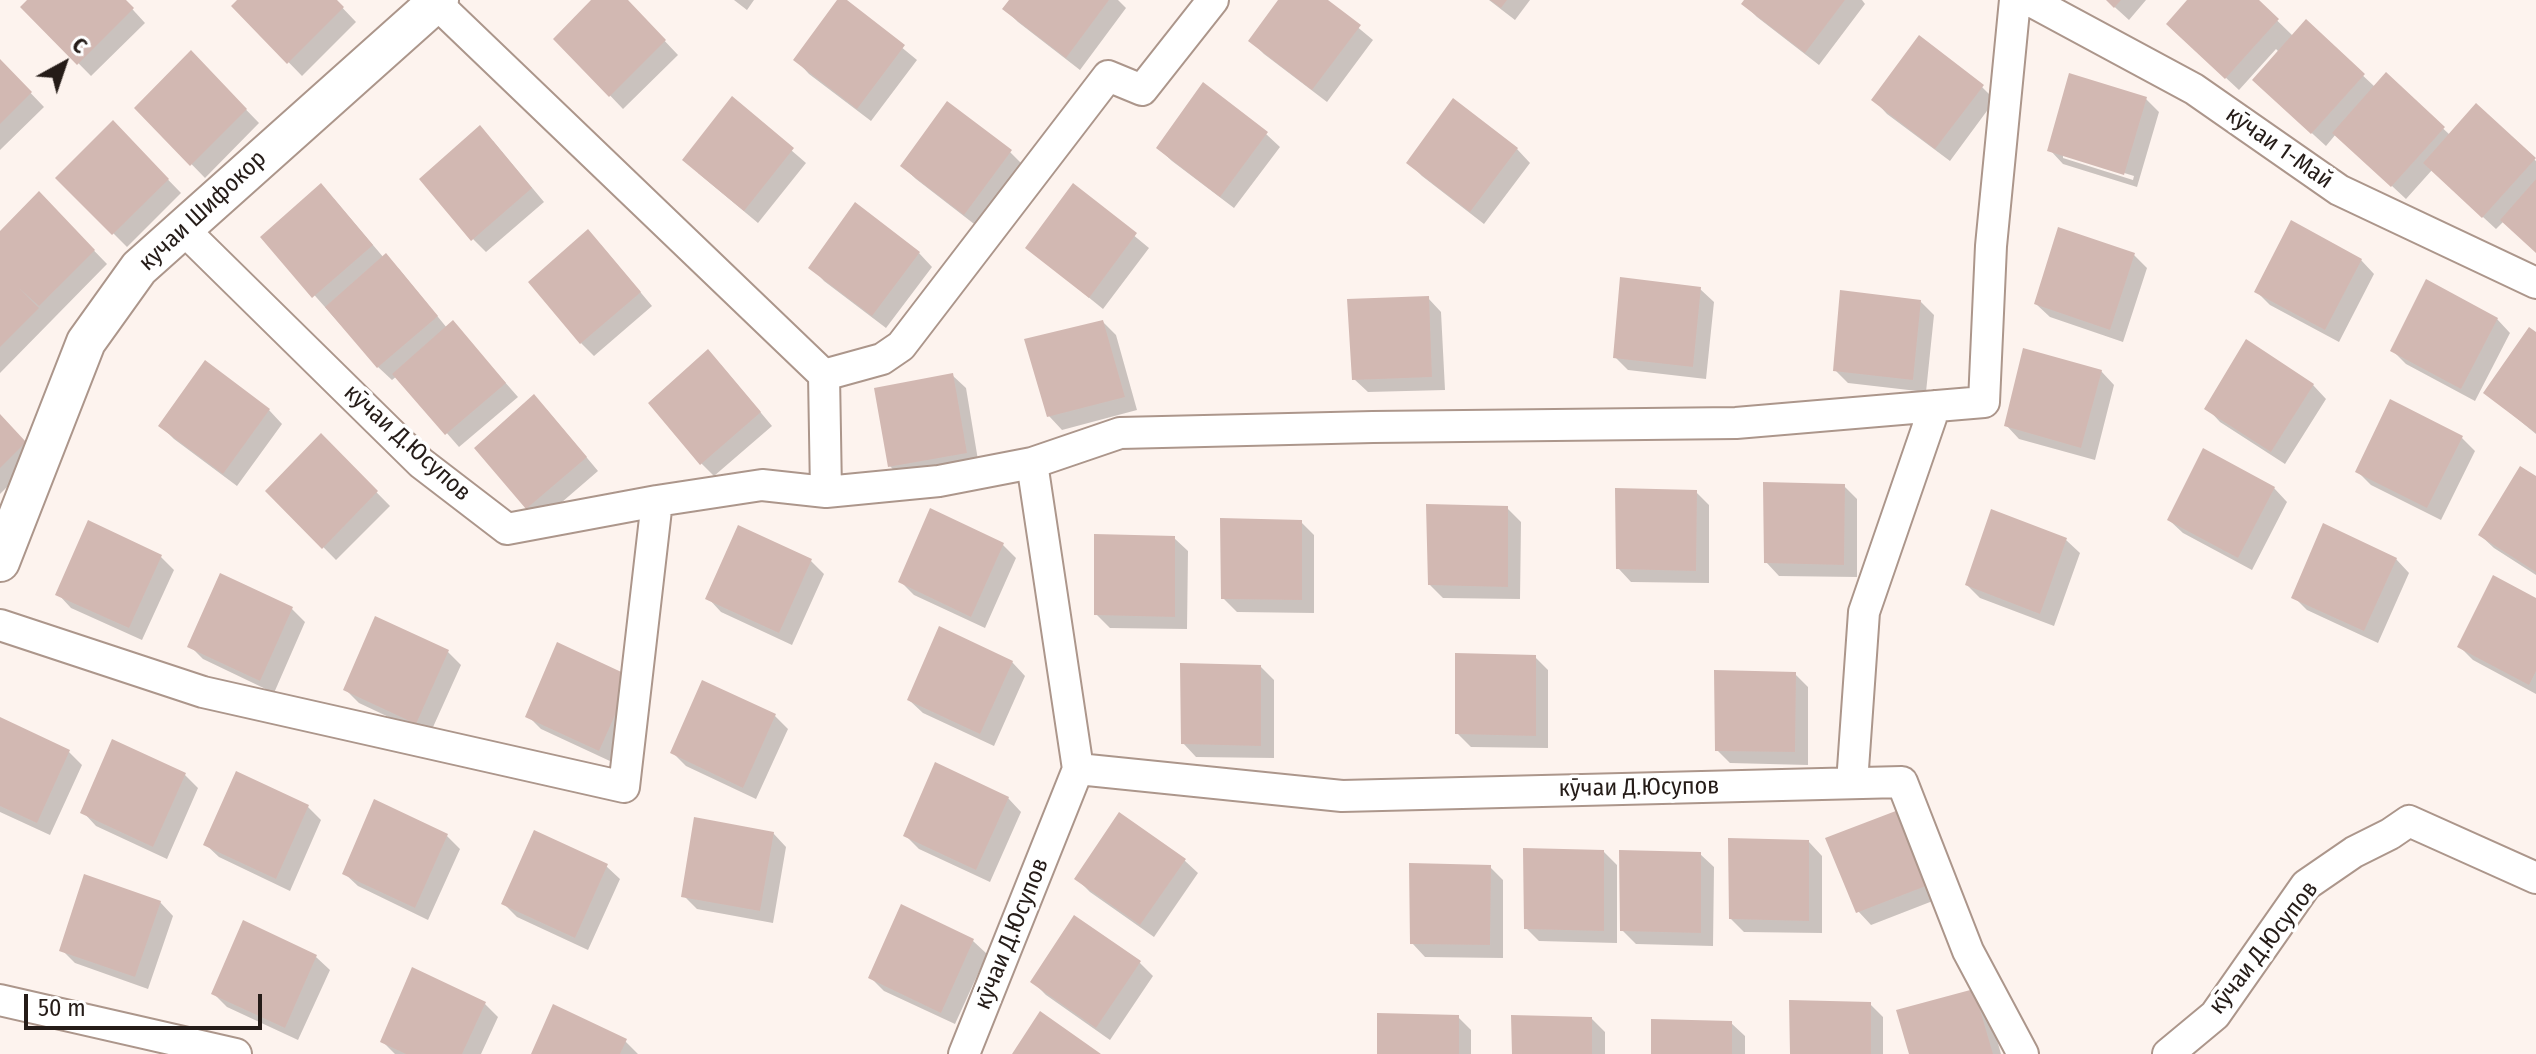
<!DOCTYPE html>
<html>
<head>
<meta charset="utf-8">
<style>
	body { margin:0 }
	#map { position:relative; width:2536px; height:1054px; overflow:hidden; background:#fdf3ee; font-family:"Fira Sans Condensed",sans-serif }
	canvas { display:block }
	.north { position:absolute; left:24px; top:24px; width:80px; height:80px; -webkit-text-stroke:6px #fff; paint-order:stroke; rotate:40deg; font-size:22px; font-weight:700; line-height:32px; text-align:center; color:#251c18 }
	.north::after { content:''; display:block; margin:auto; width:28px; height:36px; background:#251c18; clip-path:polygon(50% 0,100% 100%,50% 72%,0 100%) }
	.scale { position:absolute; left:24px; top:994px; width:238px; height:36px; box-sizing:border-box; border:4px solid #251c18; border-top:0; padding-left:10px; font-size:24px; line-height:28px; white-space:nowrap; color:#251c18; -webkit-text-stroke:6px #fff; paint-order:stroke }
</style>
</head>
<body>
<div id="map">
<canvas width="2536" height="1054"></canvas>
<div class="north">С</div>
<div class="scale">50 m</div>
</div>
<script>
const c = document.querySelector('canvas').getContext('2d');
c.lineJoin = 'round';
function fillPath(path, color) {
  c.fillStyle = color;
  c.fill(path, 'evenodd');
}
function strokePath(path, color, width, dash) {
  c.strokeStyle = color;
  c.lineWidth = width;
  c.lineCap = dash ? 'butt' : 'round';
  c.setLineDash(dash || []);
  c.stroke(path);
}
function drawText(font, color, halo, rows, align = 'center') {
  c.font = font + ' "Fira Sans Condensed",sans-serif';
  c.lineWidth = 7;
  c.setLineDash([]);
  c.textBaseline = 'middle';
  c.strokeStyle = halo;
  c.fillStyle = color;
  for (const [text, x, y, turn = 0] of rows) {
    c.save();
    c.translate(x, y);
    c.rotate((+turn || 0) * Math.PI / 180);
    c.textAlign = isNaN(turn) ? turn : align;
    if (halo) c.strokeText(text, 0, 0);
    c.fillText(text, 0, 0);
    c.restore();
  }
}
fillPath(new Path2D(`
	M30,0H124L145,23L91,76L23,7Z
	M240,0H335L356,22L302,76L234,6Z
	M594,0H626L678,55L623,109L556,39Z
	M734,0H754L747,10Z
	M839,0H844L917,60L871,121L809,74L796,60Z
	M1011,0H1118L1126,8L1080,70L1018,22L1005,9Z
	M1281,0H1325L1373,40L1327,102L1264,54L1251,41Z
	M1489,0H1530L1515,20Z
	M1747,0H1862L1865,4L1819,65L1757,17L1744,4Z
	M2107,0H2146L2129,20Z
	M2189,0H2256L2293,36L2306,22L2375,87L2386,75L2450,135L2476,106L2536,161V252L2504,221L2496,229L2432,170L2406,199L2336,134L2326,146L2268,93L2279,52L2276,49L2239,90L2182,37Z
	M191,53L259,123L205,178L137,108Z
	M0,61L44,107L0,150Z
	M1982,87L1995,100L1950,161L1887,114L1874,100Z
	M732,99L806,163L758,223L698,173Z
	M2146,99L2159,112L2137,187L2063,164L2050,150ZM2063,154L2134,176L2133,180L2063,158Z
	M113,123L181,193L127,247L58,178Z
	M1266,134L1280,147L1234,208L1172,161L1158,148Z
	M493,141L544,202L486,252L473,239Z
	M1517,149L1530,163L1484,224L1422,176L1409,163Z
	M1010,152L1023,165L978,227L916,179L902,166Z
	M1074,186L1149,248L1103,309L1028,248Z
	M39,194L107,264L0,373V234Z
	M334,199L384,258L399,269L447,328L453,323L518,397L459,447L397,376L392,380L378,367L263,237Z
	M601,245L652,306L594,356L581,343Z
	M919,253L932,267L886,328L824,281L811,267Z
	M2134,255L2147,268L2123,342L2050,317L2036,304Z
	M2361,260L2374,274L2339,342L2270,305L2257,292Z
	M1700,289L1714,302L1706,379L1628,370L1615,357Z
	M1428,298L1441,312L1445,390L1368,392L1354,379Z
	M1920,301L1934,315L1926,392L1848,383L1835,370Z
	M2497,319L2510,333L2475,401L2406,364L2393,351Z
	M1103,322L1116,335L1137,410L1062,430L1049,416Z
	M2536,335V434L2486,393Z
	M206,363L269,410L282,424L237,486L174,439L161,426Z
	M721,365L772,426L714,476L701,463Z
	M2101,371L2114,385L2095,460L2019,439L2006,425Z
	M952,375L966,388L979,466L903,480L890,466Z
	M2313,385L2326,399L2285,464L2220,422L2207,408Z
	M547,410L598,471L540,521L527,508Z
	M0,417L38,456L0,494Z
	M321,436L390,506L336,560L268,491Z
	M2462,438L2475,451L2441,520L2371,485L2358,472Z
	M2536,478V575L2494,548L2480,535Z
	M1844,486L1857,499V577L1779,576L1766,562Z
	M2274,488L2287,502L2252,570L2183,533L2169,520Z
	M1696,492L1709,505V583L1631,582L1618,568Z
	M1507,508L1521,522L1520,599L1443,598L1430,585Z
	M1301,522L1314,535V613L1237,612L1223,598Z
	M1174,538L1188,551L1187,629L1110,628L1096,614Z
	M2066,540L2080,553L2054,626L1980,598L1967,585Z
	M1003,545L1016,558L985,628L914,595L901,582Z
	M161,557L174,570L142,640L71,608L58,594Z
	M2396,559L2409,573L2378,643L2307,610L2294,597Z
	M811,561L824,574L792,645L721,612L708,598Z
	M221,575L292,609L305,622L274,693L203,659L190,646Z
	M2536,600V694L2473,660L2460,647Z
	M448,652L461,665L429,736L359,703L345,689Z
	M1535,657L1548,670V748L1471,747L1457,733Z
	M1012,662L1025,676L994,746L923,713L909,700Z
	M1261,667L1274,680V758L1196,757L1183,743Z
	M1795,674L1808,687V765L1730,763L1717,750Z
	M631,679L612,762L541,729L528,716Z
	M775,716L788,729L756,799L686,766L673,753Z
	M0,720L69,752L82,765L50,835L0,812Z
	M113,742L185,775L198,788L167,859L96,826L83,812Z
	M237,773L308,807L321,820L290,891L219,857L205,844Z
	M1008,798L1021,812L990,882L919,849L906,836Z
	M1914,825L1943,897L1871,925L1858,911Z
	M773,833L786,847L773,923L697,909L684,896Z
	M447,836L460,849L428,920L358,886L344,873Z
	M1809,842L1822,856V933L1744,932L1731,919Z
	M1604,852L1617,865V943L1539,941L1526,928Z
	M1700,854L1714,867L1713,946L1636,944L1622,930Z
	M1184,860L1198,873L1154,937L1090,892L1077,879Z
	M606,866L620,879L588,950L517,917L504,904Z
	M1490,867L1503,880V958L1425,957L1412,943Z
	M160,902L173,916L148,989L75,963L62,950Z
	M902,907L973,941L987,954L955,1024L884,991L871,978Z
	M1075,917L1140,963L1153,976L1110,1040L1046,995L1033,982Z
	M316,957L330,970L298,1040L227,1007L214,994Z
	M1974,991L1987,1004L2001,1054H1911Z
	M485,1004L498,1017L481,1054H395L382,1041Z
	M1870,1004L1883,1017V1054H1792Z
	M1458,1017L1471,1030V1054H1379Z
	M1592,1019L1605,1032V1054H1514Z
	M1731,1023L1745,1036V1054H1653Z
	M625,1041L638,1054H534Z`), '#0003');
fillPath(new Path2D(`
	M27,0H126L134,8L77,65L20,7Z
	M237,0H337L344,7L287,64L231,6Z
	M591,0H628L666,40L609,97L553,39Z
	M837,0H847L905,45L857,109L793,60Z
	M1009,0H1109L1066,58L1002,9Z
	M1278,0H1328L1361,25L1312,90L1248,41Z
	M1490,0H1507L1501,8Z
	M1744,0H1845L1805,53L1741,4Z
	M2106,0H2121L2114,8Z
	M2187,0H2259L2279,19L2225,79L2166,24Z
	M2306,19L2365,74L2311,134L2252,80Z
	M1919,35L1984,85L1935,149L1871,100Z
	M191,50L247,109L190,166L134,108Z
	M0,59L32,92L0,124Z
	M2386,72L2445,127L2391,187L2332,133Z
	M2069,73L2147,97L2124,175L2047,151Z
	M1203,82L1268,132L1220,197L1156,148Z
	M732,96L794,148L744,211L682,160Z
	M1453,98L1518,148L1470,212L1406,163Z
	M947,101L1012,150L964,215L900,166Z
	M2476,103L2536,158L2482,218L2423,163Z
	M113,120L169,179L112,235L55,178Z
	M480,125L532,188L471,241L419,179Z
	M2536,179V253L2500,220Z
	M321,183L373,245L312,298L260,237Z
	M1073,183L1137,233L1089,298L1025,248Z
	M39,191L95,250L39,306L19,288L39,308L0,347V231Z
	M855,202L920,252L872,316L808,268Z
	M2291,220L2362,259L2325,330L2254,292Z
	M2058,227L2135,253L2110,330L2034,304Z
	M588,229L641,292L580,344L528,282Z
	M386,253L438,316L377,368L325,307Z
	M1620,277L1701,287L1693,367L1613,358Z
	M2426,279L2498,318L2461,389L2390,351Z
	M1840,290L1921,300L1913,380L1833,371Z
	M1429,296L1432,377L1352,380L1347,299Z
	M453,320L506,383L445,435L392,374Z
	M1103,320L1125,397L1047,417L1024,339Z
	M2529,327L2536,332V433L2483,393Z
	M2246,339L2314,384L2271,452L2204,409Z
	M2023,348L2102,370L2081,448L2004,426Z
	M708,349L761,412L700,465L648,403Z
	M205,360L270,409L223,474L158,426Z
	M953,373L967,453L888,467L874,388Z
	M534,394L587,457L526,509L474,448Z
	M2390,399L2463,436L2427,508L2355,472Z
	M0,414L26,442L0,468Z
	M321,433L378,491L322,549L265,491Z
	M2203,448L2275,487L2238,558L2167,520Z
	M2520,466L2536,476V572L2478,535Z
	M1763,482L1845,484L1844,565L1764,563Z
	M1615,488L1697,490L1696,571L1616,569Z
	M1426,504L1508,506V587L1428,585Z
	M930,508L1004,543L971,617L898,582Z
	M1991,509L2067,538L2040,614L1965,585Z
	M1220,518L1302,520V600L1221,599Z
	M88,520L162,555L129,628L55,595Z
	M2323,523L2397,558L2364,631L2291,598Z
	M738,525L812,559L779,633L705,599Z
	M1094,534L1175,536V617L1094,615Z
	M220,573L293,607L260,681L187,647Z
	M2493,575L2536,598V671L2529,685L2457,647Z
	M375,616L449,650L416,724L343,690Z
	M939,626L1013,661L980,734L907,700Z
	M557,642L632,677L599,751L525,717Z
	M1455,653L1536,655V736L1455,734Z
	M1180,663L1261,665V746L1181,744Z
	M1714,670L1796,672L1795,752L1715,751Z
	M702,680L776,714L743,788L670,753Z
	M0,717L70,750L37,823L0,806Z
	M112,739L186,773L153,847L80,813Z
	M935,762L1009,797L976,870L903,836Z
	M236,771L309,805L276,879L203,845Z
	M374,799L448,834L415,908L342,874Z
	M1901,809L1931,884L1856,913L1825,838Z
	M1119,812L1186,859L1140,925L1074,879Z
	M694,817L774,832L760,911L681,897Z
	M534,830L608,864L575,938L501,904Z
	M1728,838L1809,840V921L1729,919Z
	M1523,848L1604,850V931L1524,929Z
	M1619,850L1701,852V933L1620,931Z
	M1409,863L1491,865L1490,945L1410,944Z
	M84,874L161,901L135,977L59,951Z
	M901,904L974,939L941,1013L868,978Z
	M1074,915L1141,961L1096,1028L1030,982Z
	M243,920L317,955L285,1028L211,994Z
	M412,967L486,1002L462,1054H406L380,1042Z
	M1974,989L1993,1054H1909L1896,1010Z
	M1789,1000L1871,1002V1054H1790Z
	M553,1004L627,1039L620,1054H531Z
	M1040,1011L1101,1054H1012Z
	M1377,1013L1459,1015V1054H1377Z
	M1511,1015L1592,1017V1054H1512Z
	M1651,1019L1732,1021V1054H1651Z`), '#d2b8b2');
const minor = new Path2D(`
	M2029,0L2194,89L2339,190L2536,283
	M435,2L824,375L882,359L901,346L1108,76L1142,90L1213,0
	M182,228L421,463L507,529L657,501L762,485L826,492L939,481L1032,463L1120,433L1373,427L1736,423L1984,402L1991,246L2015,0
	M824,375L826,492
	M0,625L203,692L624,787L657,501
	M1078,769L1342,796L1902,782L1968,951L2023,1054
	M1852,783L1864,612L1935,406
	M0,1000L236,1054
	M964,1054L1078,769L1032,463
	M2168,1054L2215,1015L2306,885L2354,852L2390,834L2409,821L2536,878`);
const tertiary = new Path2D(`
	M0,562L86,342L139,268L439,0`);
strokePath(minor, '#ac968b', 34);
strokePath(tertiary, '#ac968b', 42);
strokePath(minor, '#fff', 30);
strokePath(tertiary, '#fff', 38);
drawText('24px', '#251c18', '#fff', [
	["кӯчаи 1-Май",2279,148,35],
	["кучаи Шифокор",203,211,-43],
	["кӯчаи Д.Юсупов",407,443,42],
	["кӯчаи Д.Юсупов",1639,788,-1],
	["кӯчаи Д.Юсупов",1012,934,-68],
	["кӯчаи Д.Юсупов",2264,948,-52]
]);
</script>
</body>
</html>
